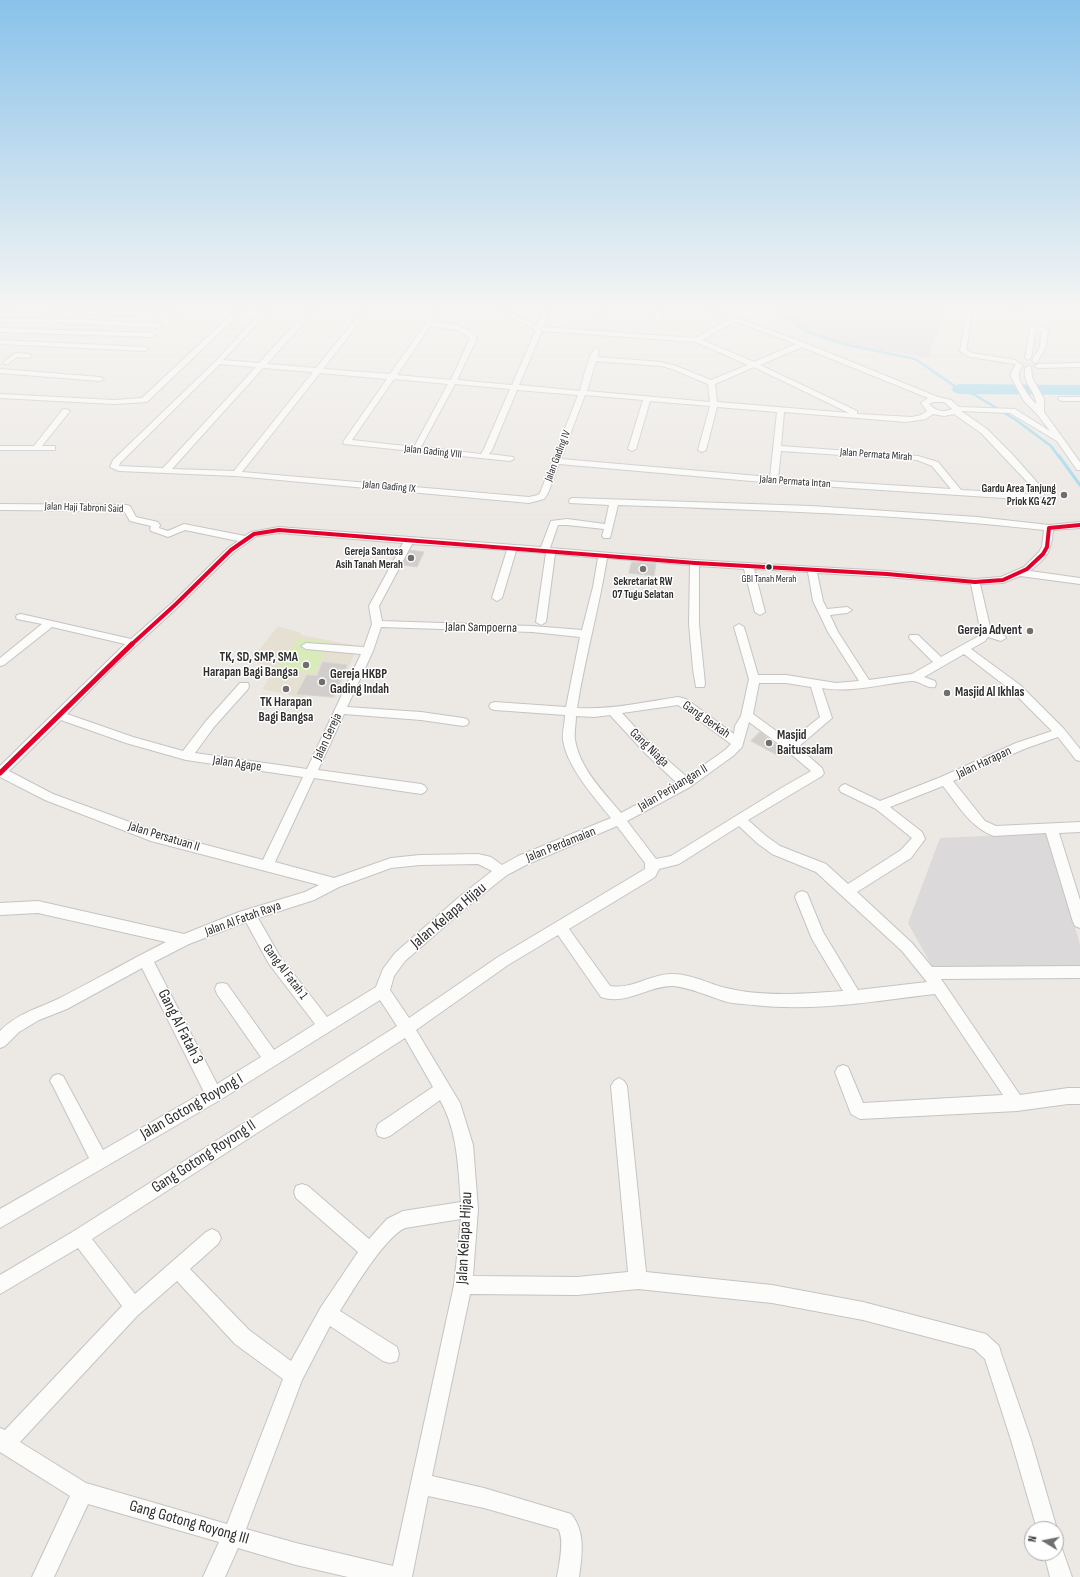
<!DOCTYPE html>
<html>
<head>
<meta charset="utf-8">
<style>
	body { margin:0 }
	#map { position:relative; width:1080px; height:1577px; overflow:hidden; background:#ece8e4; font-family:"Sofia Sans Condensed",sans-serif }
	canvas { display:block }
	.north { position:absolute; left:1024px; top:1521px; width:40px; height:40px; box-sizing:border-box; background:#fff; border:1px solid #ababab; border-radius:50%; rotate:280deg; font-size:11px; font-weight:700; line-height:16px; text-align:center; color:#2e2e2e }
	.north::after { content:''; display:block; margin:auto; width:14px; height:18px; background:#706f6e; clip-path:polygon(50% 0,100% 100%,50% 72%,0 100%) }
</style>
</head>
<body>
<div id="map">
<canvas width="1080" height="1577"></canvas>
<div class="north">N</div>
</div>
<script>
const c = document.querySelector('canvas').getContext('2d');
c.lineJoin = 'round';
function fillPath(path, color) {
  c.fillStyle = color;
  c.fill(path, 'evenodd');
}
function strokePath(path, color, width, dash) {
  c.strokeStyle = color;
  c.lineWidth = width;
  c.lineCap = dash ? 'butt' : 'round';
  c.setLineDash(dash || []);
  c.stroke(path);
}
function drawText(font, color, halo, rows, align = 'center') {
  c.font = font + ' "Sofia Sans Condensed",sans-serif';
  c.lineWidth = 3;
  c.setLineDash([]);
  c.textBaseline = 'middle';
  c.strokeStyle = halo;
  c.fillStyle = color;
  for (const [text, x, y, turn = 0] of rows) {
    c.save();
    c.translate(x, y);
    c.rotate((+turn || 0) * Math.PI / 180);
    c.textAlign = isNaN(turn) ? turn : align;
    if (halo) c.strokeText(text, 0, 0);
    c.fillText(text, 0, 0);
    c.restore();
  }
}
fillPath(new Path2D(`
	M772,309H945L928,358L888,351L843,346L805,333Z
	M1047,833L1080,944V968H933L908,923L940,838Z`), '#dcd9db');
fillPath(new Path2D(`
	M278,626L301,633V635L358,646L335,698L306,695L303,698L262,689L276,668L250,661Z`), '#e6e0d3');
fillPath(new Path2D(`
	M299,638L330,642L314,674L277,668Z`), '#d9eabb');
strokePath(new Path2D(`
	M776,309L809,332L844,344L915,359L959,389L975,395L1016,420L1051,446L1059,457`), '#99d6ec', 2.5);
strokePath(new Path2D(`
	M1059,456L1080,485`), '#99d6ec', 3);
fillPath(new Path2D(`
	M959,384L1080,385V395L959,394L954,392L951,389L954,386Z`), '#99d6ec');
const building = new Path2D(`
	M410,550L424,552L417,567L402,565Z
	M632,562L656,564L654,576L629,573Z
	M323,662L347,665L333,697L297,694L307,675L317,676Z
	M760,732L782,749L777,755L751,741Z`);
fillPath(building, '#d1cecb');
strokePath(building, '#d7d4d0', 1);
const minor = new Path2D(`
	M0,309L175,312L178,314L175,316L0,312Z
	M237,309H244L147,402L114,404L0,398V394L114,400L142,398Z
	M264,309H271L223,360L259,363L309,309H316L267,364L316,368L364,309H370L323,369L390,374L434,312L436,311L439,313L433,322C449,323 466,325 477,338L457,380L512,385L536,330L497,309H505L537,326L545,309H551L543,327L696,338L729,319L703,309H712L805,343L938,397L951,400L959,407L1015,409L1050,431L1037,414L1024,401L1011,377V373L1016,364L970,357L960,351L967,309H973L966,350L972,353L1015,360L1017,361L1018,363L1021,364L1023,365C1021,368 1019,371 1019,374C1017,381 1031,399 1036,404C1036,390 1023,386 1025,368L1029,366L1031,367L1032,377L1044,399V412L1080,462V470H1077L1057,441L1010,413L961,411L987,429L1012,454L1043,489L1044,495L1034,500L774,483L559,464L548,493L544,499L529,503L236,476L119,471L110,467L113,460L216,361ZM735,321L796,344L754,362L702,340ZM430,326L457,330L470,338L451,380L397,375ZM542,331L696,342L748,365L711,380L676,366L661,362L597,357L599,350L596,348C589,351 583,381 580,391L519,385ZM802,347L928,398L921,403L927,411L921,415L912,417L857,414V411L760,365ZM596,361L661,366L672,369L708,384L710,402L587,391ZM220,364L256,367L163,468L119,466L120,463ZM754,367L849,413L717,402L715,384ZM263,368L313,372L234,471L172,469ZM320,373L387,379L343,442L344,444L510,461L514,459L513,457L489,454L492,450L517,390L578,395L540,493L538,495L529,497L242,472ZM394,379L448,384L414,447L352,440ZM455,384L510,389L484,449L481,454L421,447ZM585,395L643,400L628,449L632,451L636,449L650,401L710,406L698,450L702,452L706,450L717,407L777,412L770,477L561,459ZM933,402H944L952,409C944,413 935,411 929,404ZM784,412L906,422L926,419L933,414L944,416L954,414L981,433L1033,488L1036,494L961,490L938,462L918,456L781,446ZM781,451L917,460L932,466L951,489L778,478Z
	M601,309H607L604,318L601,320L598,318Z
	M657,309H663L661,321L658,323L655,321Z
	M1006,309H1027C1022,312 1011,312 1006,309Z
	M0,318L76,319L159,324L162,326L159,328L76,323L0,322Z
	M1036,326L1043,327L1048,330L1046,347L1037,362L1035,363L1032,361L1040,347L1041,331L1036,330L1031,358L1028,360L1025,358L1030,329Z
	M0,328L152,333L155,335L152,337L0,332Z
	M0,340L145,347L148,349L145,351L0,344Z
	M15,353L29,354L32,356L29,358L17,357L8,364H4V362Z
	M1080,363V367L1038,368L1034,366L1038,364Z
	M0,369L100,377L104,379L100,381L0,373Z
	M1059,397H1080V401H1062L1058,399Z
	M63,409H66L70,411L42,446H55V450H0V446H34Z
	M573,498L811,506L977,517L1049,525L1080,522V528L1053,530C1051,553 1047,557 1030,571L1080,578V584L1020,576L1003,583L980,584L991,631L1005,636L1006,638L1001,641L988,637L985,641L971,649L1020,685L1064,729L1080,749V761L1076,760L1058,737L1024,749L953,781L985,821L996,826L1080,822V832L1059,833L1080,900V928L1075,926L1073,922L1046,833L994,836C971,828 957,804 943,786L890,807L922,832L925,839L911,858L857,892L912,943L932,967L1080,966V978L941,979L1020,1095L1068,1088H1080V1104H1068L1017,1111L860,1119L851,1114L835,1072L838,1067L843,1065L848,1067L863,1103L1003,1095L935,994C875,1001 814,1012 754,1005C744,1004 733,1004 724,1001C708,996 691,988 674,986C648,985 627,1006 601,997L558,935L508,965L416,1030L460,1103L473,1145L478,1209L473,1276L577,1277L628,1272L611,1086L614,1081L619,1078L624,1081L627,1086L646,1272L772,1285L863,1302L986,1334L999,1346L1001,1353L1031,1440L1057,1529L1056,1532V1529H1037L1011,1440L985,1359L974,1349L863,1320L772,1303L638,1289L577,1295L470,1294L432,1476L484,1488L571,1514C586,1532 582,1556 579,1577H557C559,1566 565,1539 558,1529L484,1508L428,1496L412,1577H348L296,1565L238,1548L225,1577H203L219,1542L88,1504L54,1577H32L70,1496L0,1452V1428L5,1430L122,1306L78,1248L0,1294V1275L74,1231L397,1026L380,1000L220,1100L0,1228V1209L89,1158L53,1086L50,1081L53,1076L58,1074L63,1076L103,1150L204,1092L142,968L67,1009L39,1020L19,1032L5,1046L0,1048V1031C18,1013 37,1009 58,999C95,980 130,960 166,942L38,913L0,915V903L38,901L184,934L239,912L305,892L319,885L151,841L45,800L0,777V766L125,644L52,627L4,665L0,666V658L42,624L17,619L16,617L17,615L21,614L131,639L173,602L228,548L238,541L185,530L168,537L151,531L150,529L151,526L130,521L124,511L0,510V504L127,505L130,506L136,517L158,522L160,525L159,528L168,531L184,524L245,536L251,532L279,527L541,547L551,521L567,519L605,524L609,505L570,503L569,501L570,499ZM618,505C760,510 903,514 1044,530L1042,547L1039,552L1024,567L1001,577L975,579L887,571L695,560L550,548L558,525H567L604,529L602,536L604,538H610ZM279,533L403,543L369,606L372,624L364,647L306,643L301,646L306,649L361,654L307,769L195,753L214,727L248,689L249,686L248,683H240L206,721L183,751L133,737L67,714L113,667L179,606L234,552L257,536ZM412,544L507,550L492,598L497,601L502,598L516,551L546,553L536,622L541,625L546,622L555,554L598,558L593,587L582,630L532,626L382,621L379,606ZM607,558L690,565L689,624L693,669L696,687H704L705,684L699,624V566L744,569L755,612L760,615L765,612L754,569L808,572L813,601L828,632L859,681L836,683L786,675H758L744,627L739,624L734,627L749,679L741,716L735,726L734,734L686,699L678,697C645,702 611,710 577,708C585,657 599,609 607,558ZM817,573L887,577L971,584L981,633L977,637L941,657L918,635H910L909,637L910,639L933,662L912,674L869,680L838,632L830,615L847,613L852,610L847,607L827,609L823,601ZM381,627L532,632L580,637L566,707L495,702L491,703L489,706L491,709L495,710L565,715C565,723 562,732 563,740C567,767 594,797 611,818L518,856L502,865L491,857L478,854L420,855L391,858L334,878L275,862L314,778L421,794L425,792L427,789L425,786L421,784L318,770L344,714L421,720L463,726L467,725L469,722L467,719L463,718L421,712L347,707L373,651ZM964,654L1012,691L1052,731L1016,743L941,777L880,801L849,786L845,784L841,786L839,789L841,792L876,809L912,838L901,850L848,884L826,864L780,846L766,836L748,820L822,776L824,773L822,768L798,747L832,718L822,688C852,693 881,684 911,681C920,680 926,689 935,687L936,684L935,681L924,677ZM759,683H786L811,687L820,717L790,741L753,714ZM678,705L731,744L725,750L687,777L654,748L622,713ZM610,715L646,754L677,783L621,813C603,791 580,769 575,740C574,733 576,723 576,716L594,717ZM61,720L126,743L186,760L303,777L263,860L157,832L53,794L9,771ZM749,722L780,745L811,771L783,787L671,856L656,859L627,821L690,787L733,756L742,747ZM617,826L645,863V869L498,957L409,1018L390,990L394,976L405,961L468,906L507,875L528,864ZM739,826L757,843L772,854L816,872L902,951L927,982L858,990L823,932L807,893L802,891L797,893L795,897L812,939L843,991C805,994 763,997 726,988C709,984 692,974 673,974C652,973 632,990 610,986L569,929L655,877L659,869L679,864ZM478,864L492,871L458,898L395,953L383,969L376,987L327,1017L279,955L258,918L314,900L339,887L391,868L420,865ZM246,922L269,964L315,1024L274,1050L227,984L222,983L217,984L215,989L217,994L261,1057L217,1084L154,962L189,944ZM405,1038L433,1087L378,1124L376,1130L378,1136L384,1138L390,1136L440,1100C458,1132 458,1167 461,1202L403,1211L387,1219L369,1239L308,1186L302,1184L296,1186L294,1192L296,1198L358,1252L321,1307L291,1361L249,1330L190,1269L218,1244L221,1238L218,1232L212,1229L206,1232L135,1294L92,1239ZM461,1219L454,1285L393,1566L296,1543L246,1529L302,1380L330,1326L383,1361L390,1363L397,1361L399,1354L397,1347L340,1311C353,1290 384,1238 405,1228ZM177,1281L235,1344L283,1379L227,1524L86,1483L20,1442L137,1316Z
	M1056,1543L1061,1546L1072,1577H1050L1044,1553H1056Z`);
strokePath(minor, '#c5c4c5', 2);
fillPath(minor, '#fcfcfb');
strokePath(new Path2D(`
	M131,645L176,604L231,550L254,534L279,530L695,563L887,574L975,582L1003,580L1027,569L1043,554L1047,547L1049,528L1080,525`), '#e4002b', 4);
strokePath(new Path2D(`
	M0,773L132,644`), '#e4002b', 5);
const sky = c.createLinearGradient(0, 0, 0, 530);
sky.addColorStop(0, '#88c2ea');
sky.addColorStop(0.58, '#f6f5f3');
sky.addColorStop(1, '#f6f5f300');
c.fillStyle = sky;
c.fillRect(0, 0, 1080, 530);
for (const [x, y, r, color] of [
	[1064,495,4,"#706f6e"],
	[411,558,4,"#706f6e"],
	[769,567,3.5,"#2e2e2e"],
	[643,569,4,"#706f6e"],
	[1030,631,4,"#706f6e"],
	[306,665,4,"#706f6e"],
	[322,682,4,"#706f6e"],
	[286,689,4,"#706f6e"],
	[947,693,4,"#706f6e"],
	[769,743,4,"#706f6e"]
]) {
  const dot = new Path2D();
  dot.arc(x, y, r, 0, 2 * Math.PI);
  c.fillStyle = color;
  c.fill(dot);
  strokePath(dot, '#fff', 1.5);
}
drawText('10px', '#2e2e2e', '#fff', [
	["GBI Tanah Merah",769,579]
]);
drawText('11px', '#2e2e2e', '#fff', [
	["Jalan Gading VIII",433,452,6],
	["Jalan Permata Mirah",876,455,4],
	["Jalan Gading IV",558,456,-69],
	["Jalan Permata Intan",795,482,4],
	["Jalan Gading IX",389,487,5],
	["Jalan Haji Tabroni Said",84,508,2]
]);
drawText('bold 11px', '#2e2e2e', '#fff', [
	["Gardu Area Tanjung",1056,489],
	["Priok KG 427",1056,502],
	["Gereja Santosa",403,552],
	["Asih Tanah Merah",403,565],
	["Sekretariat RW",643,582,"center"],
	["07 Tugu Selatan",643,595,"center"]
], 'right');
drawText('13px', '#2e2e2e', '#fff', [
	["Jalan Sampoerna",481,628,1],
	["Gang Berkah",706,720,35],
	["Jalan Gereja",328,737,-65],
	["Gang Niaga",649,748,44],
	["Jalan Harapan",984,763,-25],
	["Jalan Agape",237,764,8],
	["Jalan Perjuangan II",673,788,-31],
	["Jalan Persatuan II",164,837,17],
	["Jalan Perdamaian",561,845,-22],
	["Jalan Al Fatah Raya",243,919,-20],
	["Gang Al Fatah 1",285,972,53]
]);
drawText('bold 13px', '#2e2e2e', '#fff', [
	["Gereja Advent",1022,631,"right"],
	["TK, SD, SMP, SMA",298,658,"right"],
	["Harapan Bagi Bangsa",298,673,"right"],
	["Gereja HKBP",330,675],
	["Gading Indah",330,690],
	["Masjid Al Ikhlas",955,693],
	["TK Harapan",286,703,"center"],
	["Bagi Bangsa",286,718,"center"],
	["Masjid",777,736],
	["Baitussalam",777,751]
], 'left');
drawText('16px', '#2e2e2e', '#fff', [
	["Jalan Kelapa Hijau",449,916,-40],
	["Gang Al Fatah 3",180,1027,63],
	["Jalan Gotong Royong I",192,1107,-30],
	["Gang Gotong Royong II",204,1157,-33],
	["Jalan Kelapa Hijau",465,1238,-87],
	["Gang Gotong Royong III",189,1523,16]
]);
</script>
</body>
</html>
